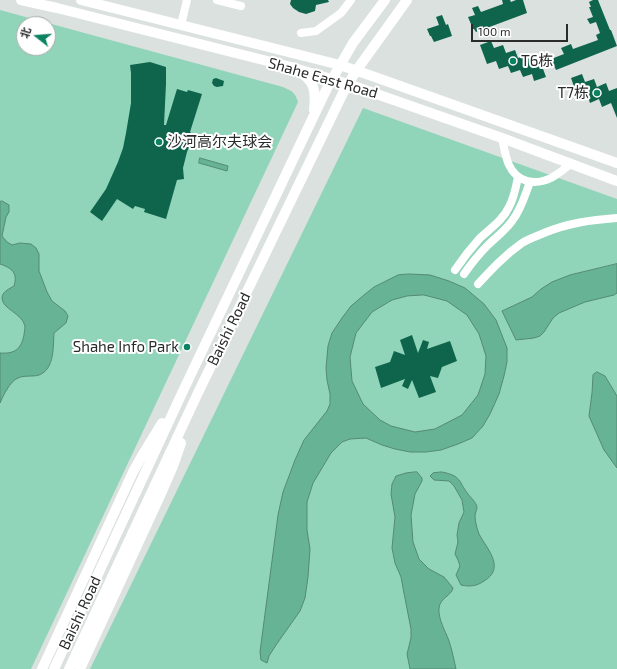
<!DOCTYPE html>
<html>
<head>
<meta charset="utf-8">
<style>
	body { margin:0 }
	#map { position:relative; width:617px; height:669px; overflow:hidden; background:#dae1de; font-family:"Exo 2","Noto Sans SC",sans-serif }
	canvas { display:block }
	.north { position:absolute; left:16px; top:16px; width:40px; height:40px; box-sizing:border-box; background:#fff; border:1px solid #aaabaa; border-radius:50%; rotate:287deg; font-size:11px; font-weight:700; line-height:16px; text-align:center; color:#2a2c2b }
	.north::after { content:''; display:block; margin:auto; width:14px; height:18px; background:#0b8261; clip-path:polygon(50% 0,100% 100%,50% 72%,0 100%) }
	.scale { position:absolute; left:471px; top:24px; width:97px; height:18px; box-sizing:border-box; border:2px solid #2a2c2b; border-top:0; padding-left:5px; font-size:12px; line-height:14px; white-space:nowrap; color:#2a2c2b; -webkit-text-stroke:3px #fff; paint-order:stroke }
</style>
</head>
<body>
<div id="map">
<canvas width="617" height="669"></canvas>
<div class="north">北</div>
<div class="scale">100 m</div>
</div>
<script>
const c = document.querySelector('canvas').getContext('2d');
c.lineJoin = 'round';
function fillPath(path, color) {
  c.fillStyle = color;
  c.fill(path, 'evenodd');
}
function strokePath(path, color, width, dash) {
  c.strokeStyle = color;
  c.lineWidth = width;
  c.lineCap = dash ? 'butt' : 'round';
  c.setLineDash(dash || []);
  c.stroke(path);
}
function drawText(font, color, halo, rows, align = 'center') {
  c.font = font + ' "Exo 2","Noto Sans SC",sans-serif';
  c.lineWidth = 4;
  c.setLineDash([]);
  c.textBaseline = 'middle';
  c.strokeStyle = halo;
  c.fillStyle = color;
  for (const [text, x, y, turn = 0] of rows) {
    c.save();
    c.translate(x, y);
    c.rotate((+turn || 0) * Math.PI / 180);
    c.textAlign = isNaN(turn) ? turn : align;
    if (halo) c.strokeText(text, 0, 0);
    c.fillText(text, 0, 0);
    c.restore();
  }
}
fillPath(new Path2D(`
	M0,10L283,87C292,91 295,92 298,102L31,669H0ZM24,24H48V48H24Z
	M363,108L617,199V669H90Z`), '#90d5b9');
const water = new Path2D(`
	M200,158L228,166L227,171L199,163Z
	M2,201L9,205V212L6,217L2,236L7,242L12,245L20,243L31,244L36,248L39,254V271L47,292L52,301L65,311L68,316L66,323L54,333C53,346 55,369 39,375C33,377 24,375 18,378C10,381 3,396 0,403V353C14,354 21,350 24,335C24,333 25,329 25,326C22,313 2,309 2,298C2,292 9,289 14,286C18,273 12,268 0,264V202Z
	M617,264V293L614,295L585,302L559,313L553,318L544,332L540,336L534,338L516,340L502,311L532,297L541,289L552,282L570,275Z
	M409,274L430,275L449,281L465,288L484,304L496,320L507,348V362L504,376L499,394L490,414L483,426L472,438L458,444L441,450L426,452H410L395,449L382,445L366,438L350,439L342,442L331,453L313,483L307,502V530L310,549L308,577L305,598L300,611L276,645L269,656L267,663L261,660L260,652L278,515L283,492L295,460L304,440L327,411L330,404V394L327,380L326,368L328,346L332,333L342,318L351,306L364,295L374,287L398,275ZM424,295L447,301L467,315L479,334L486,356L485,374L478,395L462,415L435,429L415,432L391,426L380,420L363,404L352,381L350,357L356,333L372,312L392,300L407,296Z
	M597,372L605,376L617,396V468L604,450L589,416L592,393L593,375Z
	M417,472L422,478V481L415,494L411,515L413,542L419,559L429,569L444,577L453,588C451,596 440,598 439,608C438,619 445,630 449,641C452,650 454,660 456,669H410L407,654L411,638V629L403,588L401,577L395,563L392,548L395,517L391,494L392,484L396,476L406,473Z
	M442,472C462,476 458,481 468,494C471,498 476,502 477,507C477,510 475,513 475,516C475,521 477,529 479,534C487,549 506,568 484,581C477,586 470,587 461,585L456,575L460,566L458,560L455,554L458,542L457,535L459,523L464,512L462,500L454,486L449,481L434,480L430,476L433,473Z`);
fillPath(water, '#67b395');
strokePath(water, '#558a75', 1);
fillPath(new Path2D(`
	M291,0H328L329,2L316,5L315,11L306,14L299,12L293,8L290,4Z
	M502,0H510L511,2L516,0H523L527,13L476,32L474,29H473L468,17L475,15L472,8L478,6L481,12L503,4Z
	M593,0H598L610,30H611L617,46L556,70L551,59L564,54L561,48L571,44L573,49L598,40L596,35L600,33L596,22L590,24L587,19L593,17L589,7H591L589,2Z
	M442,15L446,25L448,24L452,36L434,42L431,36H430L427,29L439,25L436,17Z
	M491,41L494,48L503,45L506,53L515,50L518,58L527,54L530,62L539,58L546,77L534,81L532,74L523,77L520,70L511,73L508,66L499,69L496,61L487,64L480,45Z
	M150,62L166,67V84L164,125H166L177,89L187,92L188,90L202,94L190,132L197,138L189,147L187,152L183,168L184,179L177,180L166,219L144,212L145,209L135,206L133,209L117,199L102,221L90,212L106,189L118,162L123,148L126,133L131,103V73L130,65Z
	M582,74L585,82L594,79L597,87L606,83L609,91L617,88V118L611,103L602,107L599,99L590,103L587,94L578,98L571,78Z
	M216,78L224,81L223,86L217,87L214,86L212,83L213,79Z
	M412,335L418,353L423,340L429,342L427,349L450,341L457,361L442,367L438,378L430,376L436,392L419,398L412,380L408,389L402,386L405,379L381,388L375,367L390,362L394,351L405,355L400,340Z`), '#0e654c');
strokePath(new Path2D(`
	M217,0L241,6
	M181,25L187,0
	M301,33L316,31L341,13L351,0
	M502,138C504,147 505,156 509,165C517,182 534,186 551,178C558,174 565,169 571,163
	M455,270C463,258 471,248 480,238C491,228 503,220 509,207C514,198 516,187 518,177
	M464,274C471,264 479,254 488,245C496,237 505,231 512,221C521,210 525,195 530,182
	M478,284C492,269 505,255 522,243C528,239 537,236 544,233C568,223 591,220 617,218`), '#fff', 8);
strokePath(new Path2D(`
	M21,0L57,8L291,67L348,84L502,138L617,181
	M81,0L340,65L372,76L617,163
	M298,71C315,80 316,92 314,110
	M42,669L133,472L143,454L162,423
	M54,669L183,391L327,88L353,43L385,0
	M69,669L196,397L343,93L356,71L407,0
	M80,669L160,496L173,466L181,443`), '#fff', 10);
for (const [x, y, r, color] of [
	[513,61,4,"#0b8261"],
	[597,93,4,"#0b8261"],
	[159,142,4,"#0b8261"],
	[187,347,4,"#0b8261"]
]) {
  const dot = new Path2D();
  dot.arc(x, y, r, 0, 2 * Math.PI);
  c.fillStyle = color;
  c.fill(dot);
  strokePath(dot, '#fff', 1.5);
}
drawText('15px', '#2a2c2b', '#fff', [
	["T6栋",521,61],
	["T7栋",589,93,"right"],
	["沙河高尔夫球会",167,142],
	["Shahe Info Park",179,347,"right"]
], 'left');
drawText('15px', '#2a2c2b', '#fff', [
	["Shahe East Road",323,78,16],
	["Baishi Road",229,329,-64],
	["Baishi Road",80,613,-65]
]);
</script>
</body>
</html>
